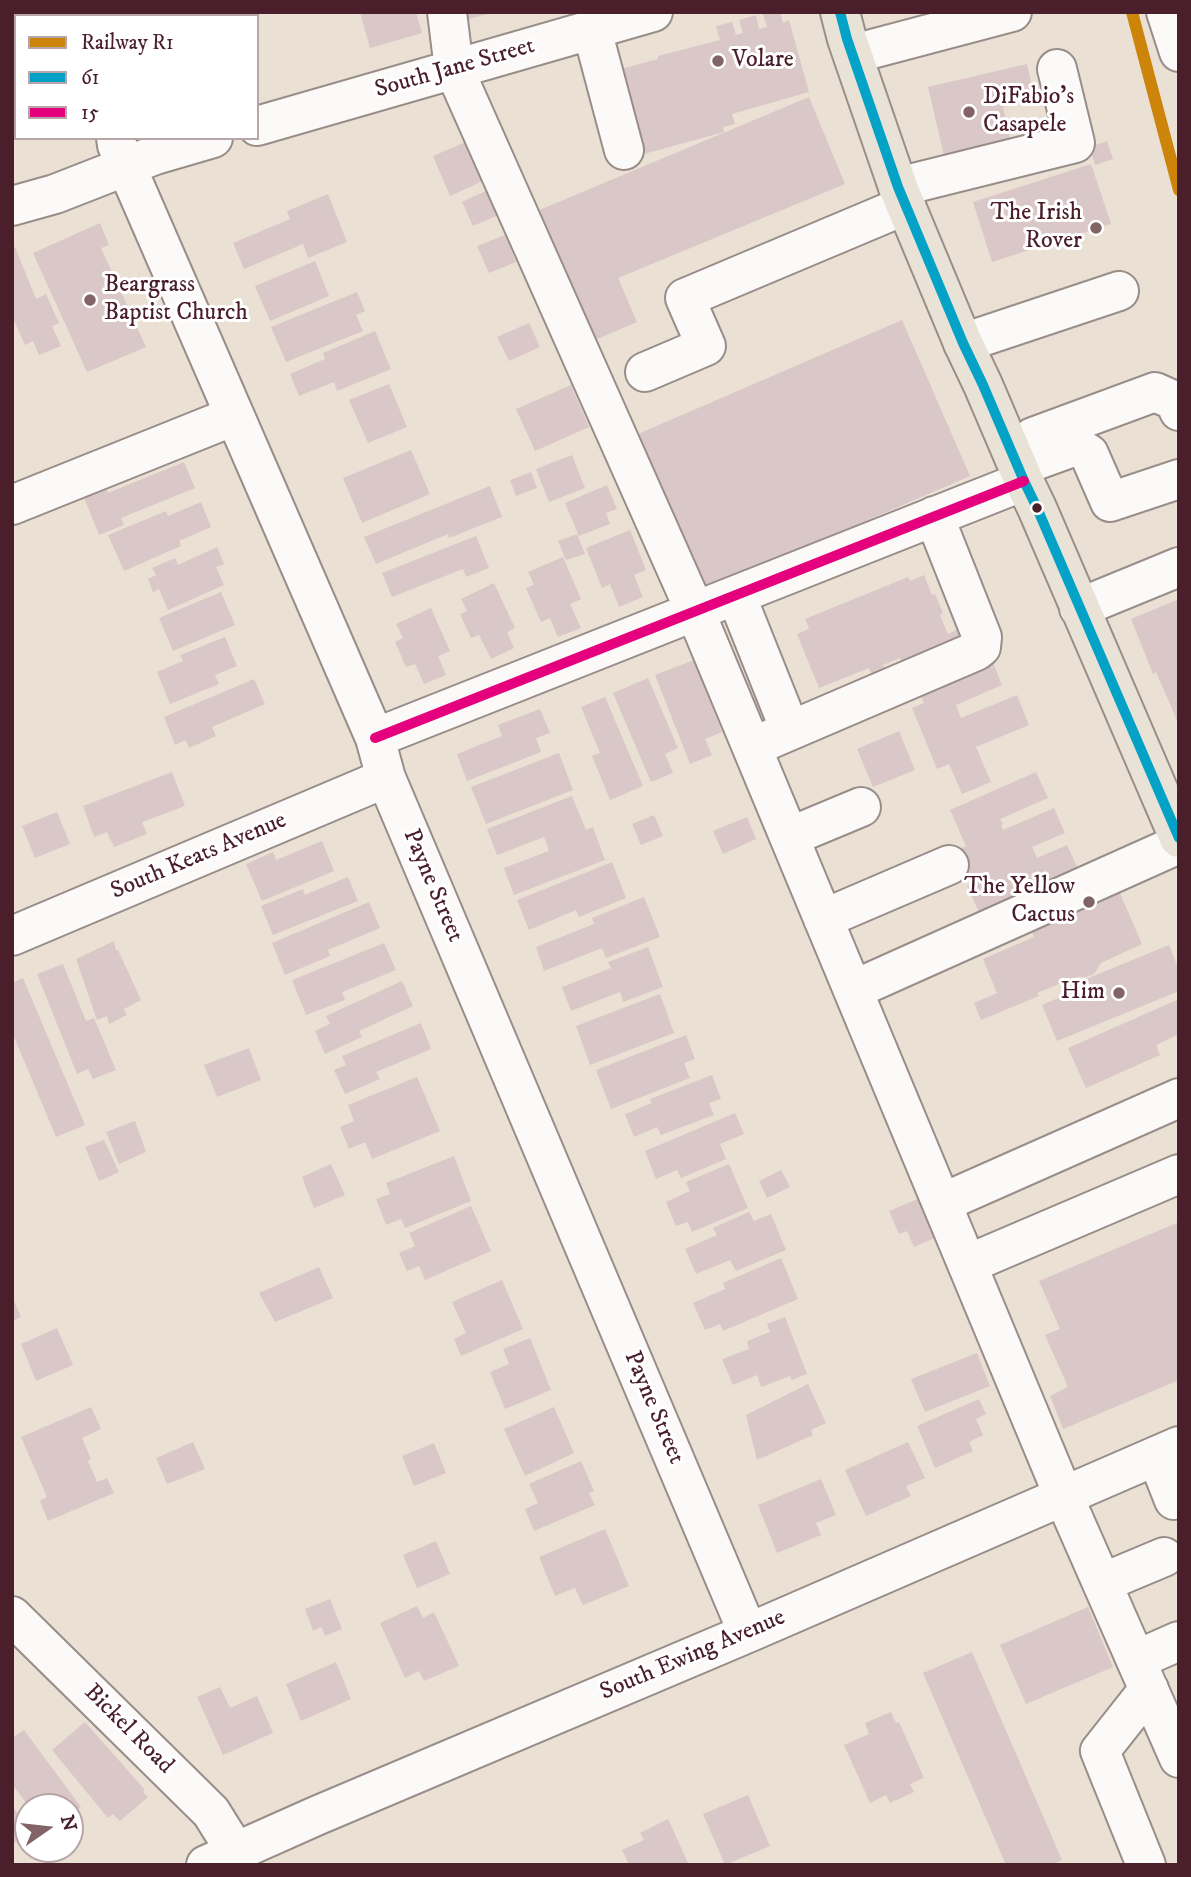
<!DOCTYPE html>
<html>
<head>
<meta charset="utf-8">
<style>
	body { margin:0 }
	#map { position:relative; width:1191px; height:1877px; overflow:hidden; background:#eae1d4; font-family:"IM FELL DW Pica",serif }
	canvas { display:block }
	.frame { position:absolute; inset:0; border:14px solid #4a1f2b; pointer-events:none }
	.legend { position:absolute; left:14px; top:14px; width:245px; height:126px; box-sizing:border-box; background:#fff; border:2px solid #b7a5aa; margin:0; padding:9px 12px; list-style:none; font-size:21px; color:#4a1f2b }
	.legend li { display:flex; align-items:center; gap:14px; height:35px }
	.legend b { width:35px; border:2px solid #b7a5aa }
	.north { position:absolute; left:14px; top:1793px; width:70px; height:70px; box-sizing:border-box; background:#fff; border:2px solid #b7a5aa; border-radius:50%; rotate:76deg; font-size:19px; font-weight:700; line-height:28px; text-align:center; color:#4a1f2b }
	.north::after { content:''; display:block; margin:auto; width:24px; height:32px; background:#826366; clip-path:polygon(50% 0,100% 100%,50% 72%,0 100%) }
</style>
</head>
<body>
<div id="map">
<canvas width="1191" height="1877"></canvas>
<div class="frame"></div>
<ul class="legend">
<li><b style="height:9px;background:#cc840b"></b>Railway R1</li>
<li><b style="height:9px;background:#04a2c6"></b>61</li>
<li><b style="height:9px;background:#e5007d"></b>15</li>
</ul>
<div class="north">N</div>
</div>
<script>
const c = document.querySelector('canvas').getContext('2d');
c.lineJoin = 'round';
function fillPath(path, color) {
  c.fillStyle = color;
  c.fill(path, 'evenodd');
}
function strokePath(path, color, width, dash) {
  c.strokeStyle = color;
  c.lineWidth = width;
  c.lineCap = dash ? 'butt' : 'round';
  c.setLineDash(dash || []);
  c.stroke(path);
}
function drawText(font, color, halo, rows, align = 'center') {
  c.font = font + ' "IM FELL DW Pica",serif';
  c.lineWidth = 6;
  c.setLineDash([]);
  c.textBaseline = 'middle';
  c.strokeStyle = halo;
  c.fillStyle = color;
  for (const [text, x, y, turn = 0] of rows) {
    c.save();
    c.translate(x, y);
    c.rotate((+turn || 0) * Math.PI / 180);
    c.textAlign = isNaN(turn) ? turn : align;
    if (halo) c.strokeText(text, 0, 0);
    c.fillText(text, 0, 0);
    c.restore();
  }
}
fillPath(new Path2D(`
	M360,12H416L422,33L370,48Z
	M457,12H490L491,13L458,22Z
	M768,12H780L783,23L789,20L809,92L732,114L735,124L723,127L724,132L644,154L621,69L658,59V56L720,40L716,26L732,22L736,35L743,33L739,20L756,15L759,29L767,27L763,14Z
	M16,19V45L12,46V20Z
	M16,55V82L12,83V56Z
	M1027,64L1035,100L1003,107L1011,144L945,160L928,87Z
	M16,96V126L12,127V97Z
	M809,97L845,184L618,278L637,322L595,340L537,211Z
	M468,141L485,180L450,196L433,156Z
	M1107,141L1113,159L1095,165L1090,147Z
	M1091,164L1111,224L992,262L973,202Z
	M490,189L501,214L473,226L462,202Z
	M328,194L347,242L308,258L303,244L244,269L233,243L290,219L287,211Z
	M100,223L109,245L101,248L146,347L87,372L33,253Z
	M505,235L516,262L489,273L477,246Z
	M15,247L36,299L46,294L59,323L52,326L61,346L39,355L33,341L25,345L12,316V248Z
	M315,261L329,296L270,321L255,286Z
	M357,292L365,311L356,315L363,331L286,362L271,327Z
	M902,320L970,476L699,593L631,437Z
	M529,323L540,347L509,361L497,337Z
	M375,331L391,369L337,391L334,382L299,396L290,374L325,359L323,353Z
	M389,384L407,427L368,443L349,400Z
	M571,385L589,427L535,451L516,409Z
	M411,450L430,494L362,523L343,478Z
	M572,455L585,488L549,502L536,469Z
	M184,462L195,488L121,518L124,525L99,535L83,495L105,486L108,493Z
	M531,472L537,488L516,496L510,480Z
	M607,485L617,509L606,513L610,524L579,536L565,503Z
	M490,486L502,517L449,538L448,534L376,564L364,537Z
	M201,502L211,527L179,541L181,546L124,571L108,535L166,511L168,516Z
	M630,530L646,570L634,575L643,597L619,607L610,584L602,588L586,548Z
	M577,534L585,554L566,560L558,541Z
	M476,536L489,568L466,577L463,569L392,597L382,573Z
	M217,547L224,564L216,567L224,585L168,610L159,589L153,592L148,579L156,575L152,568L175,558L178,565Z
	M563,557L581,599L570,604L581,628L558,637L550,618L541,622L526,588L534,585L528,572Z
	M924,575L932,595L935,594L943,613L940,615L948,634L965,626L972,644L904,669L900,658L883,665L885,670L872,675L869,668L819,688L797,634L809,629L805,619L908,577L910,581Z
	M494,583L515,628L507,632L514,648L491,659L479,635L471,638L460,614L467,611L461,599Z
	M221,592L235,625L173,651L159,618Z
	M1179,599V725L1156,672L1153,674L1131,619Z
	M431,608L450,651L438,656L446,675L424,684L415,664L406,667L395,642L403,638L396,624Z
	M225,637L237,666L215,675L219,684L170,704L157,672L183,661L180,655Z
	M694,660L722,732L705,739L712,755L690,764L655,675Z
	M992,660L1002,685L956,705L961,718L1017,695L1029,725L976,747L991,782L962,794L949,764L937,769L912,708L924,703L919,690Z
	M648,678L678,748L665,754L673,773L651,782L613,693Z
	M254,679L265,704L212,727L216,736L189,748L186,740L175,745L164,717Z
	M605,697L643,786L610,800L592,756L600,753L581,707Z
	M540,709L550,733L536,738L541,752L467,781L457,754L502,736L498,725Z
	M899,731L915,770L873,787L857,749Z
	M559,753L573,790L486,824L471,787Z
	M172,772L185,806L142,822L147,834L114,847L107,832L94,837L83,806Z
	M1036,772L1048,798L1000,819L1003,824L1001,825L1003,830L1054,808L1065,833L1032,847L1037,858L1067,845L1078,869L982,919L967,886L974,883L959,849L966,846L950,810Z
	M572,796L586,830L593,827L605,860L514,895L504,868L549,851L544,837L497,855L487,829Z
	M57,812L70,844L35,858L22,826Z
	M654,815L663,836L641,845L632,824Z
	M747,817L756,839L723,854L713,831Z
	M322,841L334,871L262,901L246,864L273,852L276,860Z
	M612,862L626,898L579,917L576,910L529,930L517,900Z
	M348,877L358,901L273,935L261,906L303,889L305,895Z
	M1116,884L1142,944L1101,963L1094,974L1086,977H1077L1037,993L1039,996L981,1020L974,1003L997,993L983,959L1034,937L1027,919Z
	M644,897L660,937L606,958L602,948L544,971L536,947L594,924L592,918Z
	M369,902L380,928L328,950L330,956L285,975L272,943Z
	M114,941L116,951L118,950L141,1000L124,1009L127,1015L109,1024L107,1016L97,1020L76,959Z
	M384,943L396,970L342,992L345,1000L306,1015L292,980Z
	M1169,945L1179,970V991L1057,1041L1042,1005L1065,995L1062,989Z
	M648,947L663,987L623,1002L620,992L571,1011L562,987L611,968L608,962Z
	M63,964L86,1021L94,1018L116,1070L93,1079L88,1069L77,1074L37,974Z
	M23,978L85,1125L56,1137L12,1032V983Z
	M402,981L413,1006L359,1031L362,1037L325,1054L315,1031L330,1024L326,1016Z
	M660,994L674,1033L590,1065L576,1026Z
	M1179,999V1034L1156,1045L1160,1055L1086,1088L1068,1048Z
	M421,1023L431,1049L376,1072L380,1079L345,1094L334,1070L346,1065L342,1056Z
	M686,1035L695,1059L684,1063L690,1078L611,1109L596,1070Z
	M249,1048L261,1080L217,1097L204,1065Z
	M712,1075L721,1099L709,1103L714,1115L661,1135L657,1127L634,1137L625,1114L652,1103L650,1099Z
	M417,1077L440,1131L372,1159L365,1142L349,1149L340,1127L354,1121L348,1105Z
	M735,1113L744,1134L720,1144L726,1159L681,1178L677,1170L656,1179L645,1151Z
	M135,1121L146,1152L119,1164L106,1132Z
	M104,1140L119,1172L99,1181L85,1147Z
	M454,1156L471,1201L405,1228L401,1219L386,1225L376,1199L390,1194L386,1183Z
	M331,1164L345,1195L314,1208L302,1177Z
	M729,1164L748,1208L692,1232L688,1222L676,1226L666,1202L690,1191L686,1182Z
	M781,1170L790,1187L767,1198L759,1181Z
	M920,1198L937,1237L914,1247L907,1231L899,1234L889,1211Z
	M471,1206L491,1251L425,1280L419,1266L407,1271L399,1253L415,1246L409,1233Z
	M749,1212L754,1221L771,1214L786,1250L736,1271L730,1260L696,1274L685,1249L717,1235L713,1228Z
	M1179,1222V1380L1063,1429L1050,1396L1068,1387L1045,1335L1060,1329L1039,1281Z
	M781,1258L798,1299L723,1331L720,1324L705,1330L693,1303L725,1289L723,1283Z
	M319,1267L333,1298L275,1322L259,1293Z
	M502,1280L523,1329L461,1356L454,1339L466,1333L452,1302Z
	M12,1296L21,1317L12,1321Z
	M785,1317L807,1374L792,1380L790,1376L761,1387L757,1375L733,1385L722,1359L749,1349L747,1341L770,1332L767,1324Z
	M57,1328L73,1365L36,1381L21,1344Z
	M530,1338L551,1390L505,1409L490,1372L509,1364L503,1349Z
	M977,1353L990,1386L925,1412L911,1379Z
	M808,1384L826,1423L811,1430L813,1435L757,1460L746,1415Z
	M979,1399L986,1414L976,1419L983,1435L969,1442L973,1451L935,1468L917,1426Z
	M91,1407L101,1429L82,1438L91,1459L88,1461L97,1482L107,1478L114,1493L48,1521L40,1501L47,1497L21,1437Z
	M554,1407L574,1453L525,1476L504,1429Z
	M193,1442L205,1469L167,1484L156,1458Z
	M908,1442L925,1478L906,1486L911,1496L866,1516L845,1470Z
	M434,1443L446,1473L414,1486L402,1456Z
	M581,1461L594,1491L589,1493L595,1505L534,1531L525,1509L538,1503L529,1484Z
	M821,1479L836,1515L816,1523L821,1535L777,1553L758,1505Z
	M605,1529L629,1586L583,1605L575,1588L555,1596L539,1557Z
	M436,1541L450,1574L417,1588L403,1555Z
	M330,1599L342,1629L325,1636L322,1627L313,1631L305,1609Z
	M417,1606L423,1618L434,1612L459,1666L424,1681L419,1671L405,1678L380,1623Z
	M1088,1607L1113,1667L1026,1704L1000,1645Z
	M972,1652L1062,1860L1051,1865H1006L923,1673Z
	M336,1662L351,1699L301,1721L286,1684Z
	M220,1687L230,1708L257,1696L273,1733L223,1755L197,1697Z
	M891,1712L896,1723L899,1722L924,1778L910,1784L914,1792L890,1803L886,1795L870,1803L844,1745L869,1734L865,1723Z
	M85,1722L145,1790L143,1792L148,1797L120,1821L113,1814L108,1818L52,1750Z
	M24,1730L81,1807L70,1816V1807H29L12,1784V1738Z
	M748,1795L770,1846L725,1865L703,1814Z
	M12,1806L28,1827V1833L12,1845Z
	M668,1819L689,1865H629L622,1850L644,1840L640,1833Z`), '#dac7c7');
const minor = new Path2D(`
	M101,12V16
	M447,12L454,69L695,611L1064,1497L1179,1758
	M1166,12L1179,52
	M592,30L624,150
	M853,54L1012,12
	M257,126L653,12
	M116,138L117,145L375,738L386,778L748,1633
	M898,187L1075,143L1057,69
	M12,206L55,194L155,155L213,138
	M963,343L1119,291
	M645,372L706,346L685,298L906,205
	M1033,437L1155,392L1175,401L1179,411
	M1018,467L1076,446L1089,454L1110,502L1179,479
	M12,505L234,416
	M736,595L790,730
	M1079,608L1179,567
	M375,738L1024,481
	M752,747L976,651L981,647L982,637L934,516
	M789,837L861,807
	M823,919L949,865
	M12,936L386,778
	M853,990L1179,844
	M942,1203L1179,1098
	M968,1264L1179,1174
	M1157,1457L1174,1500L1179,1498
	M1102,1583L1164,1557
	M12,1616L211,1812L236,1852
	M1136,1660L1179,1641
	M206,1865L316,1816L748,1633L1179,1446
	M1146,1865L1100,1751L1149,1689`);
const major = new Path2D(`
	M840,12L847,39L898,187L963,343L983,385L1024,481L1037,508L1179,838`);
strokePath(minor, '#998d89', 42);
strokePath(major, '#998d89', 42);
strokePath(minor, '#fcfaf9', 38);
strokePath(major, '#e9e2d6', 38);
strokePath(new Path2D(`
	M840,12L847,39L898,187L963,343L983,385L1024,481L1037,508L1179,838`), '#04a2c6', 10);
strokePath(new Path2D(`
	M375,738L1024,481`), '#e5007d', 10);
strokePath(new Path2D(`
	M1132,12L1179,190`), '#cc840b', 12);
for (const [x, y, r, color] of [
	[718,61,7,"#826366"],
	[969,112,7,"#826366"],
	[1096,228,7,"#826366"],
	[90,300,7,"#826366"],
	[1037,508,6,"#4a1f2b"],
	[1089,902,7,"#826366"],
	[1119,993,7,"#826366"]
]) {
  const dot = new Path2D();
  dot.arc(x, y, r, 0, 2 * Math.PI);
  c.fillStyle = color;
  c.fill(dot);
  strokePath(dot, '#fff', 2.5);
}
drawText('24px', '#4a1f2b', '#fff', [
	["Volare",732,61],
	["DiFabio's",983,98],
	["Casapele",983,126],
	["The Irish",1082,214,"right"],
	["Rover",1082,242,"right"],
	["Beargrass",104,286],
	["Baptist Church",104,314],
	["The Yellow",1075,888,"right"],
	["Cactus",1075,916,"right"],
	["Him",1105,993,"right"]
], 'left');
drawText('24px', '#4a1f2b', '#fff', [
	["South Jane Street",455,69,-16],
	["South Keats Avenue",199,857,-23],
	["Payne Street",432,886,67],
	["Payne Street",653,1408,67],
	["South Ewing Avenue",693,1656,-23],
	["Bickel Road",128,1730,45]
]);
</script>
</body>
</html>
